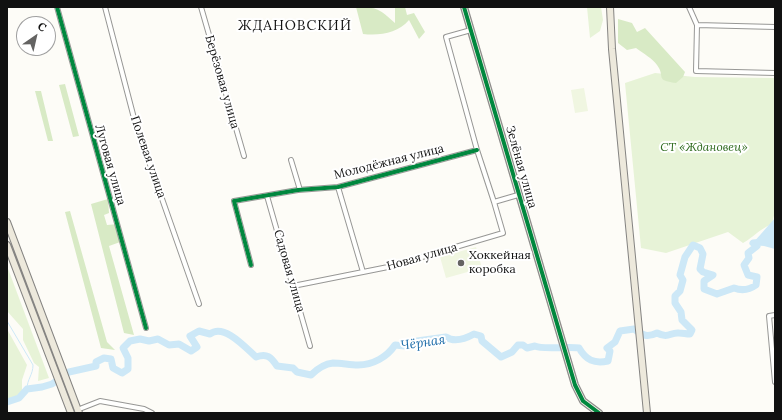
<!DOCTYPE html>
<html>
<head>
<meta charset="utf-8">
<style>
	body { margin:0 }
	#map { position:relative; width:782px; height:420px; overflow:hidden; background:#fdfcf7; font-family:Lora,serif }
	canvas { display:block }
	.frame { position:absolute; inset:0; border:8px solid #111; pointer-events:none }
	.north { position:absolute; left:16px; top:16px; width:40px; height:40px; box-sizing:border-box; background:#fff; border:1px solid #a0a0a0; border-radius:50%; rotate:34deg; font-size:11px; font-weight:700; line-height:16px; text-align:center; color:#111 }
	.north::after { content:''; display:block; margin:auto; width:14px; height:18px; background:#646362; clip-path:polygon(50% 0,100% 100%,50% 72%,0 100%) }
</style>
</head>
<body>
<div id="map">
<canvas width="782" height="420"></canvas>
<div class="frame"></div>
<div class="north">С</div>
</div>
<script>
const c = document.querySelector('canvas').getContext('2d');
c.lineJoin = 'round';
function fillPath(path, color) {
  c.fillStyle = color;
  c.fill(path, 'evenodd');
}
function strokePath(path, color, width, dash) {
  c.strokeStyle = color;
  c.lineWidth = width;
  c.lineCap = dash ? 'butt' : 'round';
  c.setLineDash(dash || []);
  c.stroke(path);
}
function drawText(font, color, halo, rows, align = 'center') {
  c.font = font + ' Lora,serif';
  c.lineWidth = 4;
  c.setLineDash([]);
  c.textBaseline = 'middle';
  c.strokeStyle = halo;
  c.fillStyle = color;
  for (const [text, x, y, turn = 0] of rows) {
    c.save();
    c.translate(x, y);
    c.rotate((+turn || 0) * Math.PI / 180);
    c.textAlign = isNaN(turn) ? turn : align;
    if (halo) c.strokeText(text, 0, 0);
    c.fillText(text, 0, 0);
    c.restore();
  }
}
fillPath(new Path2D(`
	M587,7H601L603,20L600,31L590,38Z
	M655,73L695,77L775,78V211L772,224C758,230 754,237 743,243L728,232L666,253L641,248L625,83Z
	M7,266L49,378L38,381L39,367L34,363L23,340V329L7,311Z
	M7,329L27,365L22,380V391L16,399L7,398Z`), '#e7f3d7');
fillPath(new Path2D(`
	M356,7C378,7 379,9 395,23V7H405L407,15L414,13L425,32L419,39L409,20C398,33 380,36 363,34Z
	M618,19L632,23L637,32L645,28L685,72L683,77L676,83C654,80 666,77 657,65C653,59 643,53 636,48L627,50L618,43Z
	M65,84L79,136L73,137L59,85Z
	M35,91H41L53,141H48Z
	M108,199L109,213L104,215L107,225L119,224L123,241L109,246L134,335L124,333L91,204Z
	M70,211L107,342L115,350L101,348L65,212Z`), '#d8eac5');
fillPath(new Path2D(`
	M584,88L588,111L575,113L571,90Z
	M476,247L482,268L446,278L440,257Z`), '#f0f6e1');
fillPath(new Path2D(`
	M775,218V249L753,243Z`), '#cde8f7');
strokePath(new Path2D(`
	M7,321L33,365C33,375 27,379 27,389`), '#cde8f7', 1);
strokePath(new Path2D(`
	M7,402L19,398L27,389L42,387L52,384L69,372L96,366V362L104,358L111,359L113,368L122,373L128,369V358L123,348L130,341L140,339L149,341L158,339L169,345L179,344L191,351L197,347L190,336L199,331L210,334C224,323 246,348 256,357C267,353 271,357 277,366L293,368L297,372L311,375C317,369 324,364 333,363C341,363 350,365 358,365C373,365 387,357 395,345L405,346L417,341L446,337C455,343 465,339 474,334L481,336L482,341L501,357L512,352L518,345H523L527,348L535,346C542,350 569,346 579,348C586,360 594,364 608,361L610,351L607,348L615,342L620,331L634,329C643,335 646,338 657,333C669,339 670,332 679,333C683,333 686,334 690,334L692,330L682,320L681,312L675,303V296L680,291L683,280L680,275L685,257L693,245L700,248L703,254L700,269L703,272L713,275L704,281V289L717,294L734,288C742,291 749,290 756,285L757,277L748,275L744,265L749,258L748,253L757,246L753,243L775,241`), '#cde8f7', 7);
const street = new Path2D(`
	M57,7L146,328
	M105,7L135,122L199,304
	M201,7L244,156
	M689,7L697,25L696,71L775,73
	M697,25L775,27
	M471,30L446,37L477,150L494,202L518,195
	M291,160L300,190
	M338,187L363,272
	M267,196L310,346
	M251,265L234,201L298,190L338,187L477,150
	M293,286L388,267L503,233L494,202
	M775,315L769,316L775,382
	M77,410L100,401L144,409L152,413`);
const secondary = new Path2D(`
	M464,7L575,385L583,401L599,413`);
const primary = new Path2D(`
	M610,7L612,49L647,413
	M7,222L79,413
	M7,245L71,413`);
strokePath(street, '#979795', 6);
strokePath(secondary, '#8e8d8b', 8);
strokePath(primary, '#858482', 8);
strokePath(street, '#fffffe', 4);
strokePath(secondary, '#f6f4eb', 5.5);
strokePath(primary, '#ede9dc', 6);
strokePath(new Path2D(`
	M57,7L146,328
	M464,7L575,385L583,401L599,413
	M251,265L234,201L298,190L338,187L477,150`), '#00873e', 4);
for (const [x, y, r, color] of [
	[461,263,4,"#646362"]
]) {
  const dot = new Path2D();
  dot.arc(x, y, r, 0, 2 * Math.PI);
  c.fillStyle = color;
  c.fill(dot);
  strokePath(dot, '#fff', 1.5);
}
drawText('12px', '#111', '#fff', [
	["Берёзовая улица",222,82,74],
	["Полевая улица",148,157,71],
	["Молодёжная улица",389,162,-14],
	["Луговая улица",110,165,74],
	["Зелёная улица",521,167,74],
	["Новая улица",422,257,-16],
	["Садовая улица",289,271,74]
]);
drawText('italic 12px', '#2f6b1f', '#fff', [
	["СТ «Ждановец»",704,148]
]);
drawText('12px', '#111', '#fff', [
	["Хоккейная",469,256],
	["коробка",469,270]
], 'left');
drawText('italic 13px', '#1768a6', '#fff', [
	["Чёрная",423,343,-8]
]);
c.letterSpacing = '1px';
drawText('14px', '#111', '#fff', [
	["ЖДАНОВСКИЙ",295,26]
]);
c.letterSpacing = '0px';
</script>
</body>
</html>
